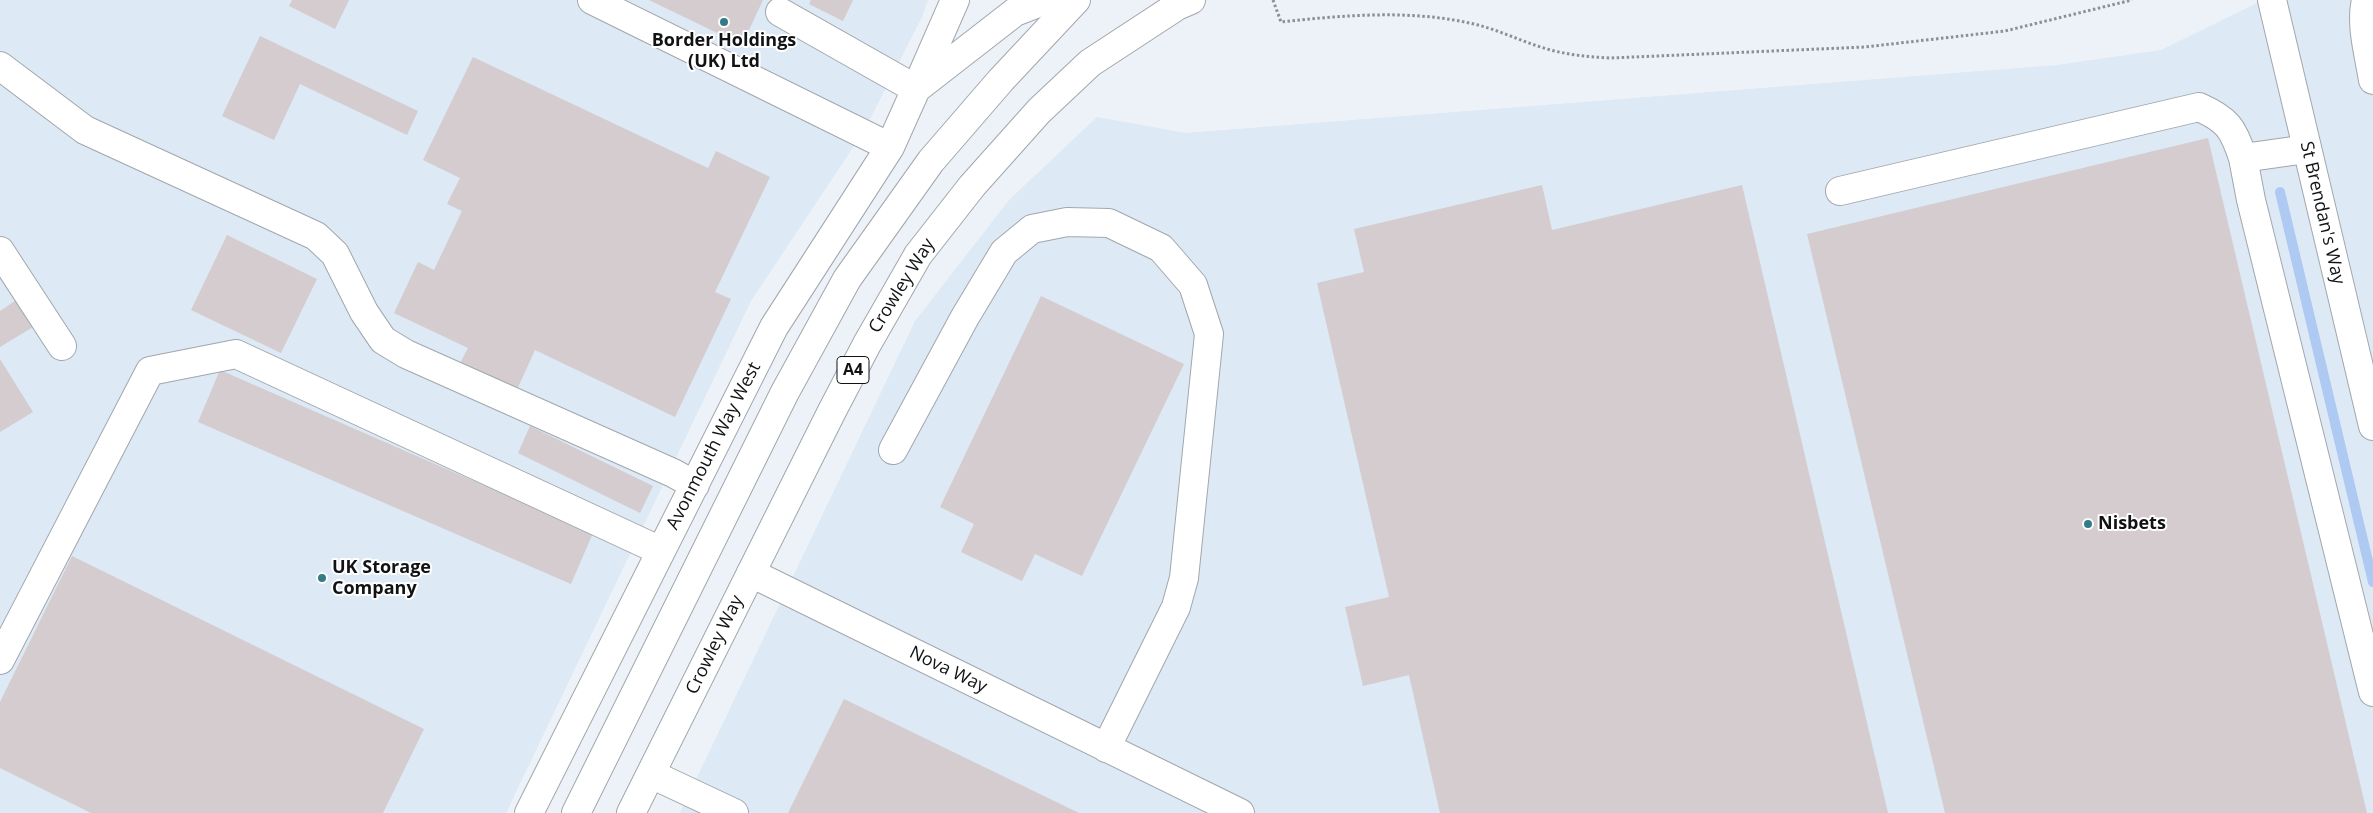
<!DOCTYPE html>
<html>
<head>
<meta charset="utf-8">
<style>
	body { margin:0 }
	canvas { display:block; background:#ecf2f8 }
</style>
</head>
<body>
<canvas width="2373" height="813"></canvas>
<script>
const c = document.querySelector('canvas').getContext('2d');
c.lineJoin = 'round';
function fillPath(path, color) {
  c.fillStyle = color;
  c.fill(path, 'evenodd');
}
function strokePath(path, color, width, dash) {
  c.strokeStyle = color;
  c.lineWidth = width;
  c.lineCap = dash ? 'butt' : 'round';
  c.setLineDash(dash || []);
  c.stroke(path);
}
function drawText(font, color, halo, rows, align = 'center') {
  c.font = font + ' "Open Sans",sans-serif';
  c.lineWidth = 4;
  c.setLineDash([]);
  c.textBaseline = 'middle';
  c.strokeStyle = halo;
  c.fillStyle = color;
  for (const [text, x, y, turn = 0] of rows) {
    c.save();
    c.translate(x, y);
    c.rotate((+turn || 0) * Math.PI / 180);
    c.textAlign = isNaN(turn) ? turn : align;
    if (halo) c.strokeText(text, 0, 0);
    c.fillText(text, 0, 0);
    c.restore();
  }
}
fillPath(new Path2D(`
	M0,0H928L922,17L864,131L751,301L506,813H0Z
	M2263,0H2373V813H680L915,321L1009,200L1097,117L1186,133L2057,65L2161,50Z`), '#dde9f5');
strokePath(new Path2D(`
	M2280,192L2373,582`), '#aec9f2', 10);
fillPath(new Path2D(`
	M292,0H349L335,29L289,6Z
	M649,0H763L742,45Z
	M811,0H853L843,21L809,4Z
	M260,36L418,111L407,135L300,84L274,140L222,116Z
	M473,57L708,168L716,151L770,177L715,292L731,299L675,417L535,350L515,394L458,367L468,348L394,313L418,262L434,270L462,211L447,204L460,178L423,160Z
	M2208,138L2367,813H1945L1807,234Z
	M1542,185L1552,230L1742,185L1888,813H1440L1409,675L1363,686L1345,607L1389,597L1317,283L1364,272L1354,229Z
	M227,235L317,279L281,353L191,310Z
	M1041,296L1184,364L1082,576L1035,554L1022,581L961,552L974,524L940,507Z
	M21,297L38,324L0,347V311Z
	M0,359L33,412L0,432Z
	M220,370L593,533L571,584L198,422Z
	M530,426L653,486L640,513L518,453Z
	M72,556L424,729L383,813H91L0,768V702Z
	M844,699L1079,813H788Z`), '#d4ccce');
const minor = new Path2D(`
	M592,0L890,147
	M2272,0L2373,426
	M2366,0C2360,24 2369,55 2373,80
	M780,12L916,89L955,0
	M0,66L85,130L316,236L335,254L364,312L383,340L406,354L673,473L695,485
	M2243,158L2251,200L2373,692
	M1840,191L2199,107C2228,120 2233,128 2243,158L2307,149
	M0,251L62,346
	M893,450L965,317L1004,252L1032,229L1067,222L1109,223L1161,248L1193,285L1209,334L1184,578L1176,607L1106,748
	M751,573L1240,813
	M0,660L150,371L236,354L661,551
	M651,774L734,813
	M529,813L774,327L890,147L916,89L1015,12L1046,0`);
const highway = new Path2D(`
	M576,813L785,392L847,279L931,161L1001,80L1076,0
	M631,813L832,411L867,344L918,255L972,186L1039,111L1090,63L1177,6L1191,0`);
strokePath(minor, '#a1a7ac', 30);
strokePath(highway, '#a1a7ac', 30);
strokePath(new Path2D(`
	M1273,0L1281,22C1346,15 1414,9 1478,25C1501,31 1523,42 1547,49C1568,55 1589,57 1611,58L1865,47L2005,31L2132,0`), '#8c9095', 3, [2.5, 2.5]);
strokePath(minor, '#fff', 28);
strokePath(highway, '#fff', 28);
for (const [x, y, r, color] of [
	[724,22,5,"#357b87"],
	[2088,524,5,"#357b87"],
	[322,578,5,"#357b87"]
]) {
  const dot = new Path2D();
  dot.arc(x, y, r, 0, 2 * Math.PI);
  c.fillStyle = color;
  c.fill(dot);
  strokePath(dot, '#fff', 2);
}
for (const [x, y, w] of [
	[853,370,32]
]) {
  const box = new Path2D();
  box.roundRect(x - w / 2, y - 13.5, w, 27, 4);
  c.fillStyle = '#fff';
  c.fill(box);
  strokePath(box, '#101214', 1);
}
drawText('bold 16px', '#101214', null, [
	["A4",853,370]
]);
drawText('bold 18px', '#101214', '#fff', [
	["Border Holdings",724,41,"center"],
	["(UK) Ltd",724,62,"center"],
	["Nisbets",2098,524],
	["UK Storage",332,568],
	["Company",332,589]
], 'left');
drawText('18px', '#101214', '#fff', [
	["St Brendan's Way",2322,213,77],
	["Crowley Way",902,286,-58],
	["Avonmouth Way West",714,446,-63],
	["Crowley Way",715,645,-64],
	["Nova Way",948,670,26]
]);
</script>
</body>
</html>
